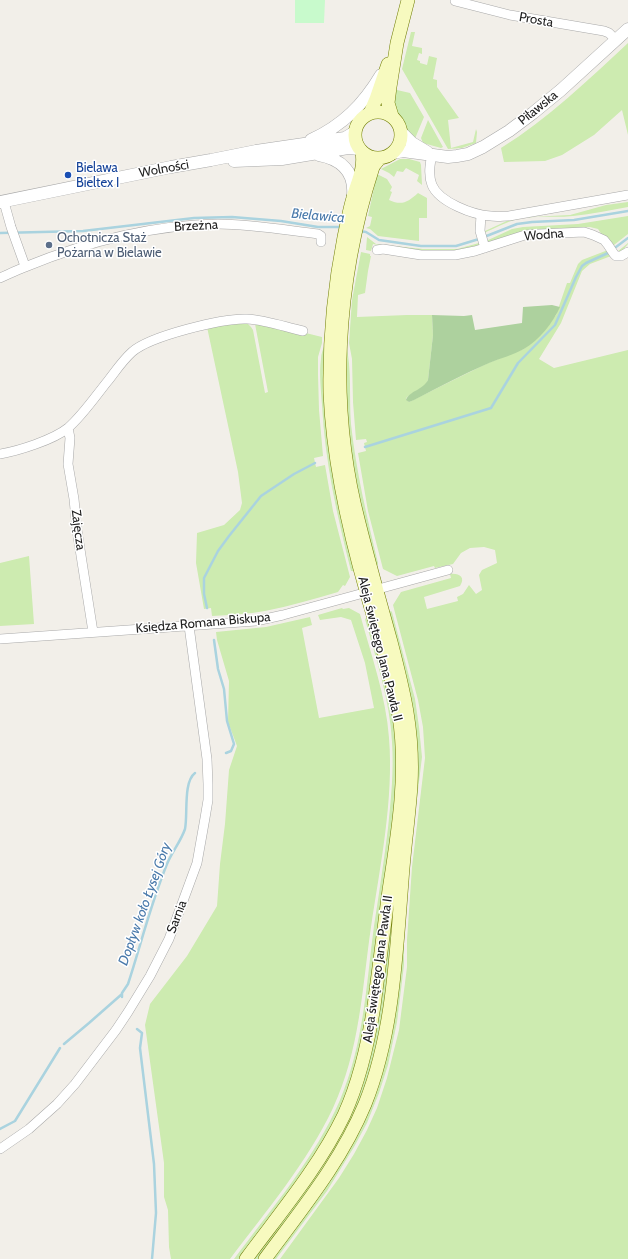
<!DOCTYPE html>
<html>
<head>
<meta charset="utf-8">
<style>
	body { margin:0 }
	canvas { display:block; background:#f2efe9 }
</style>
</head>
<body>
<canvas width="628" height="1259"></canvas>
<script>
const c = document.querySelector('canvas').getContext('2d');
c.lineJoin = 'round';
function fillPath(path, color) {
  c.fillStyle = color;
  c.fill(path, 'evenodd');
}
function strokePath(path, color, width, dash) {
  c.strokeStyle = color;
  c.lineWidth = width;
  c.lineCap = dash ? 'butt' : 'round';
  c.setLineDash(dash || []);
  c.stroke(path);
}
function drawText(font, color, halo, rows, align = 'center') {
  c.font = font + ' Cabin,sans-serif';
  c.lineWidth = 3;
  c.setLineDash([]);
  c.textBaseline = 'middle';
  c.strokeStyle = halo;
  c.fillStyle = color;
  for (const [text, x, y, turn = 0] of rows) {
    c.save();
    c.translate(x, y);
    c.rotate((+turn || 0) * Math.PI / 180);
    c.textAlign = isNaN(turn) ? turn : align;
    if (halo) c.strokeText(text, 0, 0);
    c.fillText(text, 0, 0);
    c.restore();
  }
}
fillPath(new Path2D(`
	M411,32H415L412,46L422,48V54L419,53L417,60L420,61V63L427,65L429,56L437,58L433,79L437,80V87L459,118L448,120L451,148L473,142L476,129L477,132L476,143L462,148L448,149L402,69Z
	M628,43V135L622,110L594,135L562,155L545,161L504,162L501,148C548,119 588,80 628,43Z
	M397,90L410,93L424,117L414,141L406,130L401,118L395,111L394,91Z
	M428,120L443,147L441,148L423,143L421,138Z
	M400,159H409L420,162L421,165L422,185L417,181L419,175L406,168L403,172L397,171L394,177L389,173L381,169Z
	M377,174L387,179L392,187L390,191L392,192L389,200C402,206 408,202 418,193L427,198V218H419V241L378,236L370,229L366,228L370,226L372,217L368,216Z
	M628,202V207C610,210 592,214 573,216C555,218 536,215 518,219C506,222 495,228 484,233L485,231L509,220L529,217L570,215L606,205Z
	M628,216V234L614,245L617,252L628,243V244L622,251L616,252L602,235L598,229L590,227L531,231L488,242L486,241L512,229L523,227L578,224Z
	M367,237L376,244L423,249H457L479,243L480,244L478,246L456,251H412L373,244L371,251L366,250Z
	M608,250L611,256L590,264L582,271L561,323L539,359L554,368L628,350V1259H280L339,1178L354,1154L367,1130L377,1108L387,1078L399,1030L407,967V940L412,867L425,758L423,727L418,700L393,605L401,592L451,578L450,574C459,573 466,577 460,586L424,597L427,609L458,601L457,597L463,594L469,585L476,594L482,590L479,575L482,570L497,563L495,550L484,547L470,548L461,553L453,564L435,568L434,566L397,576L383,569L368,511L358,453L366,451L364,443L367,442L366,439L356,440L353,402L352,359L349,343L352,300L361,252L370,254V256H371L368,271L365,293L358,295L357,317L407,315H432L433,335L428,380L426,385L407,397L406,399L409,402L488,363L524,349L530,344L547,327L556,315L567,283H570L578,264L582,260Z
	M247,323L251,327L253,330L265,393L268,392L255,324L265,323L322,337V343L318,357V374L319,410L323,456L314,458L316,467L325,465L333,511L350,577L345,586L343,585L338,592C314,599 290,606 265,611C248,614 230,615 212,616L211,608L204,609L196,563L197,533L224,525L240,510L242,503L238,472L207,327Z
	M325,344L356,571H351C337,515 325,463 322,405C321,390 319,373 321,359C321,354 323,349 325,344Z
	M346,344C352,370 349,397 351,424C356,471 367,517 378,563V565H375L355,483L346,405Z
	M29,556L34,624L0,626V563Z
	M342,608L343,609L349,608L360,614C371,655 386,696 389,738C394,799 380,867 371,927C362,989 360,1050 333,1108C307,1163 266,1211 230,1259H171L169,1247L168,1210L164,1197V1163L145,1025L150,1004L187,956L217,906L220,864L225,824L229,770L237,746L228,722L229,681L217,640L216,632L266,627L310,617L312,625L302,628L319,718L374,708L365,663L351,620L341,617L320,620L318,615Z
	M391,611L392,612L415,699L419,727L422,757L409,864L404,941V965L397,1022L388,1065L379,1093L367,1123L354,1147L327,1191L276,1259H271L362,1123L406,900L388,612Z
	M368,617L392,710L397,754L395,803L369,1004L357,1065L340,1110L333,1124L311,1162L239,1259H234C272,1208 315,1158 340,1100C364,1043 366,986 374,926C379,893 384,861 388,828C391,799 394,771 392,742C390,700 376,659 365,619Z
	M396,896C388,967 385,1040 358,1107C348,1131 334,1152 320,1173C300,1202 279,1231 258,1259H252L346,1123Z`), '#cdebb0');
fillPath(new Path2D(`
	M552,305L560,307C553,323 539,340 524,349C513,355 501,358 489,363C464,374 439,387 414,400L409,402L406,400C409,391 423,390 428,380L433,335L432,315L464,316L472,315L475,330L522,323L523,307Z`), '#add19e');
fillPath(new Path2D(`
	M295,0H325L324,23H295Z`), '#c8facc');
strokePath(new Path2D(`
	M360,231L366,232L379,240L421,246H456L479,239
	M0,233L83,231L194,218L232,217L281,221L318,227H342
	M484,237L517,224L532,222L574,220L628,211
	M365,447L491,408L518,363L555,325L576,277L582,266L586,263L608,253L628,238
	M207,608L204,594V578L218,551L229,536L261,496L294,474L315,463
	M214,640L218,669L224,689L227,721L234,744L231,751L226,753
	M122,997V993L128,984C141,944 151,903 167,864C172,852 181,841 185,829C188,814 183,782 195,773
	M137,1029L142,1033L140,1048L154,1164L156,1213L152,1259
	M64,1044L89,1023L122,994
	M0,1129L15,1121L60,1048`), '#aad3df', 2.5);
const minor = new Path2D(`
	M455,1L510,15L604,31L609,33L616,40
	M432,154C430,164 428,175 432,185C439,202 473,215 491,216C497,217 503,216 509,216L628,195
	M4,202L11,227L25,266
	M481,215L480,231L485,248
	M377,250L383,249L421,255H455L475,251L525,235L539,234L584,232L593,235L604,240L608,245L614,254L616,256H621L628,252
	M0,278C9,274 17,270 25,267C86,242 152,225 218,224C251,224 285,230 318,234L321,236V242
	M68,428L70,438L68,464L74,499L77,530L93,632
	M0,454C18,451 53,440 68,428C82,416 95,397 107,382C115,372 122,361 132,352C150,336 223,318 247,319C266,320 285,327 303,331
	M0,639L256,621L283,615L448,570
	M0,1149L29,1129L57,1104L75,1084L116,1030L128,1012L150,976L169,939L197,863L205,818L208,800V784L207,759L189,626`);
const tertiary = new Path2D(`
	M402,133L412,143L427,152
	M311,140C343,125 363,105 381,75
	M393,153L403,151L448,157L457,156L468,154L483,147L509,131L533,113L561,90L628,29
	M319,155C341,159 355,172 353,195
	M234,161L282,159L348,148L360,149
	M0,202L171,167L211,160L256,151L345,138L355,132`);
const secondary = new Path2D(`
	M355 135a23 23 0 1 1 46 0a23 23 0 1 1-46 0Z
	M370,113L376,99L388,64
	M392,116L388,103L390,87L397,43L408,0
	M246,1259C280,1213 319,1167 344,1115C360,1080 368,1044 374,1006C379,967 384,928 389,890C398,833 408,773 399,716C392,675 378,634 367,594C348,528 333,461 330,393C329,340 334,288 344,237C347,224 349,211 353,198C357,183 365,169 362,152
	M265,1259C301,1210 341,1162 365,1104C393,1034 396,956 402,881C404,849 409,817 411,785C414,732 404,692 391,642C380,602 369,563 359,523C328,406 336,282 373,167L375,164L380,158`);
strokePath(minor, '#a9a9a9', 10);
strokePath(tertiary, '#a9a9a9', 13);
strokePath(secondary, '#707d05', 14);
strokePath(minor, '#fff', 9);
strokePath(tertiary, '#fff', 12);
strokePath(secondary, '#f7fabf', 13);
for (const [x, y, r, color] of [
	[68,175,4,"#1a4fb4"],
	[49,245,4,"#5c6f8a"]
]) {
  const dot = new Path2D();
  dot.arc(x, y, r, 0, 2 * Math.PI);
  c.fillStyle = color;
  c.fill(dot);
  strokePath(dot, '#fff', 1.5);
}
drawText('13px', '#222', '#fff', [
	["Prosta",536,20,10],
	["Piławska",538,108,-39],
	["Wolności",164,169,-10],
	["Brzeżna",196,226,-3],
	["Wodna",544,235,-5],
	["Zajęcza",78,530,83],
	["Księdza Romana Biskupa",203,623,-5],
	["Aleja świętego Jana Pawła II",380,649,76],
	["Sarnia",177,917,-69],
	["Aleja świętego Jana Pawła II",378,969,-82]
]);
drawText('13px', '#164399', '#fff', [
	["Bielawa",76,168],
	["Bieltex I",76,183]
], 'left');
drawText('13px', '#4e5e75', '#fff', [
	["Ochotnicza Staż",57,238],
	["Pożarna w Bielawie",57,253]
], 'left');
drawText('italic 14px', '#4a7aab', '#fff', [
	["Bielawica",318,216,5],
	["Dopływ koło Łysej Góry",145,904,-70]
]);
</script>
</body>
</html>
